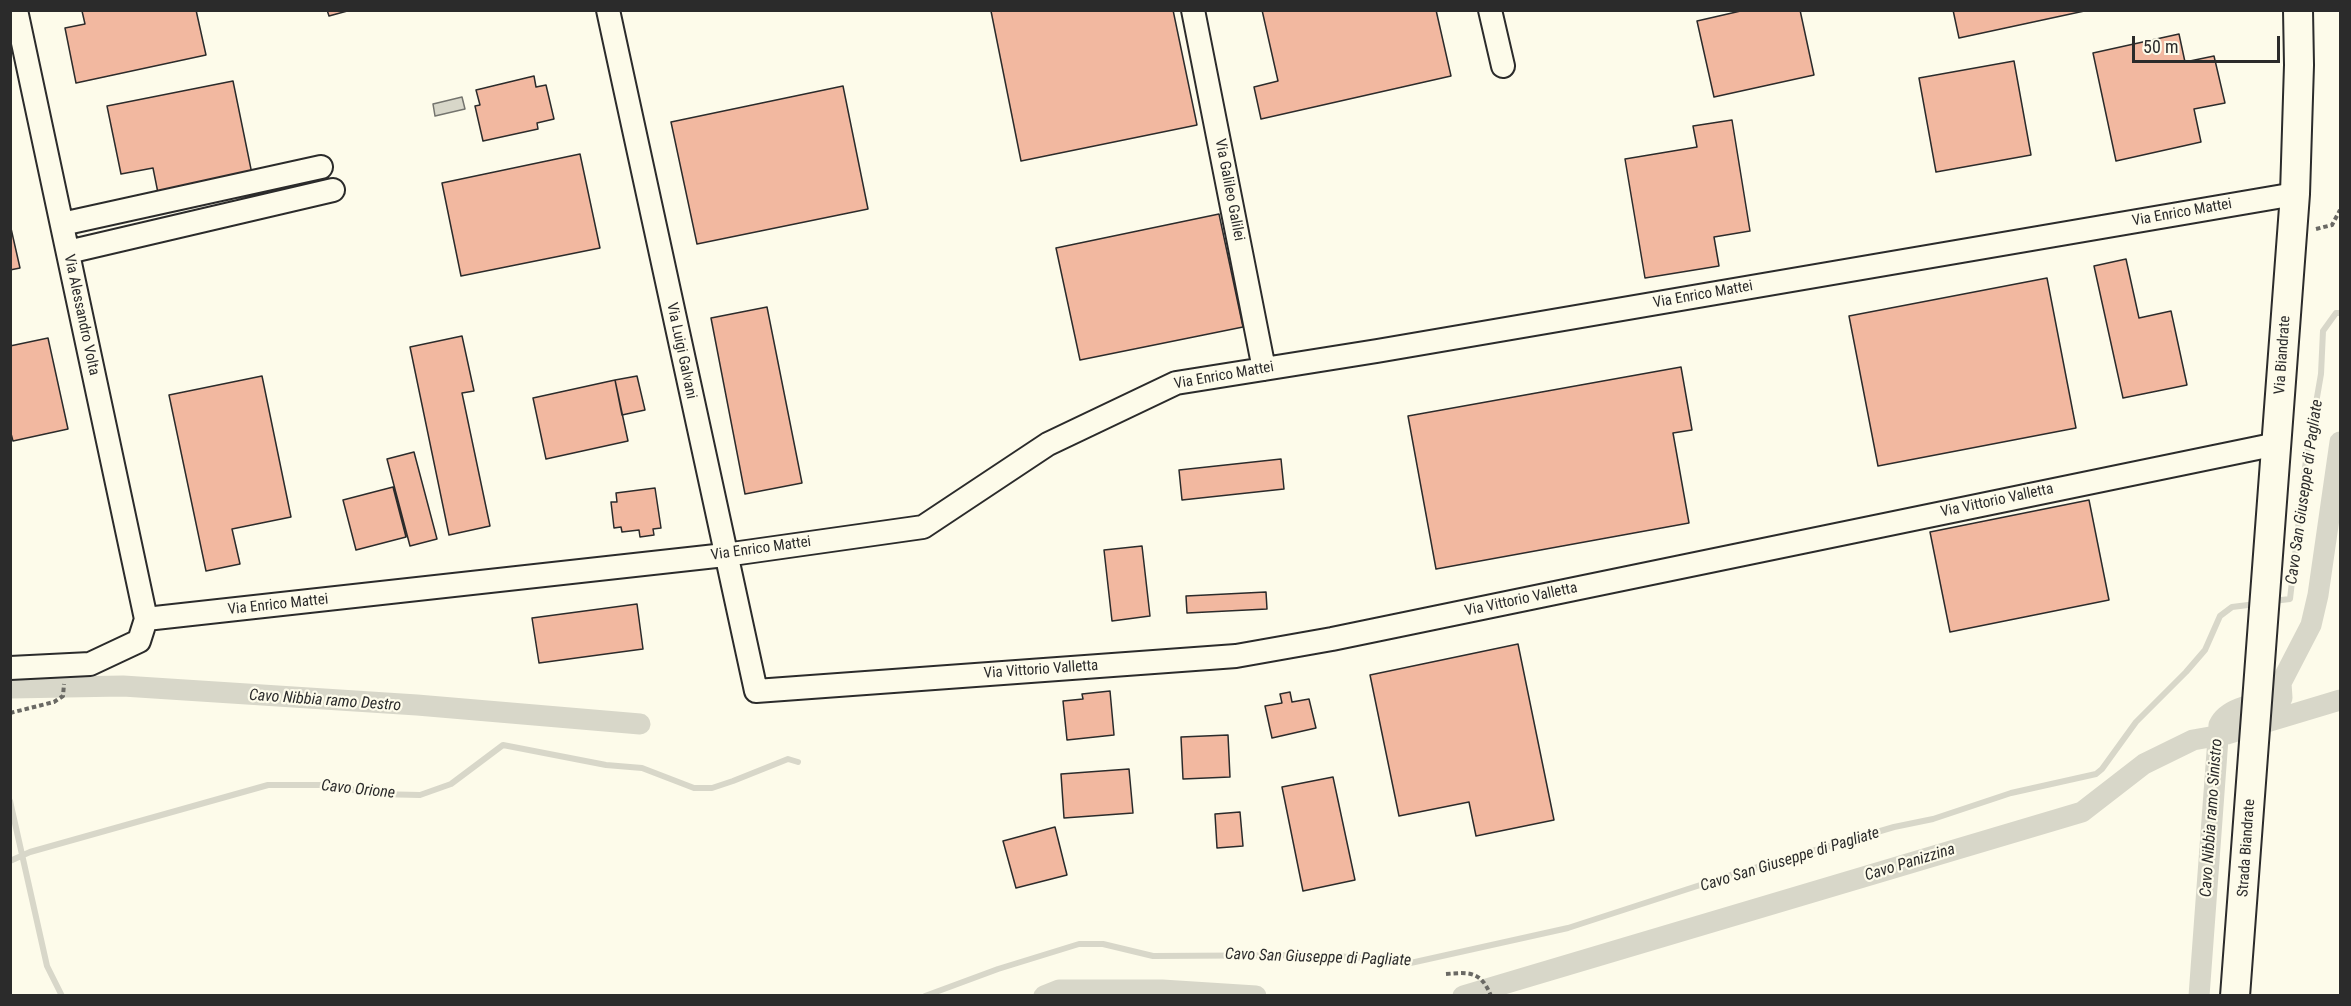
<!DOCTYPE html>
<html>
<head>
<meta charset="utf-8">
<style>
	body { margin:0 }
	#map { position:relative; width:2351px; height:1006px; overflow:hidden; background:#fdfbea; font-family:"Roboto Condensed",sans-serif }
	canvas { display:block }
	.frame { position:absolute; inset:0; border:12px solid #2b2b2b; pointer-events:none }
	.scale { position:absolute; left:2132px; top:36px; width:148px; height:27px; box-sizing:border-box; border:3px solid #2b2b2b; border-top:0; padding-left:8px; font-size:18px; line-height:21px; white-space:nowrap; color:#2b2b2b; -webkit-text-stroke:4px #fdfbea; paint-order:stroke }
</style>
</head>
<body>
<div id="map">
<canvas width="2351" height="1006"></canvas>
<div class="frame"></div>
<div class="scale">50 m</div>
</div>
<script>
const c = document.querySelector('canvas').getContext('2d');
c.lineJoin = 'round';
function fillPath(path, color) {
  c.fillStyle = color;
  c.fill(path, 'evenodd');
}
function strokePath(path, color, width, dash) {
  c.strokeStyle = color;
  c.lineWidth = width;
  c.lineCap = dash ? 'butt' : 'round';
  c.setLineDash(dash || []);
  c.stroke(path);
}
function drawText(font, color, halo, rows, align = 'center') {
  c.font = font + ' "Roboto Condensed",sans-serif';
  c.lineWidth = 4.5;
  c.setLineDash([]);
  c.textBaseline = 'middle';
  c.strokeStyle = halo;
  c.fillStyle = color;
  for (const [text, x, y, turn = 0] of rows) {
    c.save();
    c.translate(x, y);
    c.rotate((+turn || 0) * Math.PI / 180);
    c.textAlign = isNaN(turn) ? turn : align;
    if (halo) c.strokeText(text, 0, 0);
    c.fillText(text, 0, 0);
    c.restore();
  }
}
const water = new Path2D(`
	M462,97L465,109L435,116L433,104Z`);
fillPath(water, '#d8d7c9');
strokePath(water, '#74746e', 1.5);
strokePath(new Path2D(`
	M2273,601L2290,599L2305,467L2321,374L2323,331L2336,313H2340
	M10,801L47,966L62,996
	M10,861L30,852L268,785H327L376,794L420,795L451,784L503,745L606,765L642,768L694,788H712L733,781L788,759L798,762
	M925,996L998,969L1079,944H1103L1153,956L1322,955L1390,960L1406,964L1568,928L1731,875L1894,827L1933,819L2011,793L2096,774L2102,769L2136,722L2186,672L2205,650L2220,616L2232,607L2256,604`), '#d8d7c9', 6);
strokePath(new Path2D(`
	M10,688L123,686L417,705L640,724
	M1044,996L1059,990H1162L1256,996
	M1463,996L2082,812L2144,764L2193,740L2227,734L2340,700
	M2199,996L2219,725C2228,705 2263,703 2282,698L2281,683L2311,625L2318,595L2340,442`), '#d8d7c9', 21);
const building = new Path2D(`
	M86,10H196L206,55L76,83L65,28L85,24L82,11Z
	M327,10H351L329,16Z
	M1173,10L1197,125L1021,161L991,11Z
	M1262,10H1436L1451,76L1261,119L1254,87L1278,81Z
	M1745,10H1800L1814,75L1714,97L1697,21Z
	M1953,10H2089L1959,38Z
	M2179,34L2185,62L2214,56L2225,103L2194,109L2201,142L2116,161L2093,53Z
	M2014,61L2031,155L1936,172L1919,78Z
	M534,76L536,87L546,85L554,119L537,123L538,129L483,141L475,106L480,105L476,90Z
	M233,81L252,174L158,193L153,168L121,174L107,106Z
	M843,86L868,209L697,244L671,122Z
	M1732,120L1750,231L1714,237L1719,266L1645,278L1625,159L1697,147L1693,126Z
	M580,154L600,248L461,276L442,183Z
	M1219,214L1243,327L1080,360L1056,248Z
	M10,224L20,268L10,270Z
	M2126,259L2139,318L2171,311L2187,385L2123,398L2094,266Z
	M2047,278L2076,428L1878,466L1849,316Z
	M767,307L802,483L745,494L711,318Z
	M462,336L474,391L462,393L490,526L449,535L410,347Z
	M48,338L68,429L13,441L10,430V346Z
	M1681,367L1692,430L1673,433L1689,523L1436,569L1408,416Z
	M262,376L291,517L232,529L240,564L206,571L169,395Z
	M637,376L645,410L622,415L615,380Z
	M615,380L628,441L546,459L533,398Z
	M414,452L437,539L410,546L387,459Z
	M1281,459L1284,489L1182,500L1179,470Z
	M393,487L406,537L356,550L343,500Z
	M655,488L661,528L653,529L654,535L640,537L639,530L622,532L621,527L614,528L611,502H617L616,493Z
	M2089,500L2109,600L1950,632L1930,532Z
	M1142,546L1150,616L1112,621L1104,550Z
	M1266,592L1267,609L1187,613L1186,596Z
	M637,604L643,649L539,663L532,618Z
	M1518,644L1554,820L1476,836L1469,802L1399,816L1370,675Z
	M1110,691L1114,735L1067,740L1063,701L1083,699L1082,694Z
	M1290,692L1292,702L1309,699L1316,728L1272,738L1265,706L1282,703L1280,694Z
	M1228,735L1230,777L1183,779L1181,737Z
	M1129,769L1133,813L1064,818L1061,774Z
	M1333,777L1355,880L1303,891L1282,787Z
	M1240,812L1243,846L1217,848L1215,814Z
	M1055,827L1067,875L1016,888L1003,841Z`);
fillPath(building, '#f2b8a0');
strokePath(building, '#2b2b2b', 1.5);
const minor = new Path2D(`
	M16,10L146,619
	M608,10L756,691L1236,656L1332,639L2277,444
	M1193,10L1264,369
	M1490,10L1503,66
	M62,224L321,167
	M68,252L333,190
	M146,619L725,555L923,527L1048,444L1176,383L1377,351L2295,194
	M10,668L90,664L139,641L146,619`);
const major = new Path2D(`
	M2235,996L2295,194L2299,65L2298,10`);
strokePath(minor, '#2b2b2b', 26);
strokePath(major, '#2b2b2b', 32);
strokePath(new Path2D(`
	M2316,229L2332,225L2340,210
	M10,713L54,702L63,696L64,684
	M1446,974C1470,972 1481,971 1491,996`), '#6a6964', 4, [4.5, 3]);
strokePath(minor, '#fdfbea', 22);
strokePath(major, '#fdfbea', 28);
drawText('15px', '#2b2b2b', '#fdfbea', [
	["Via Galileo Galilei",1229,190,79],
	["Via Enrico Mattei",2182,213,-10],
	["Via Enrico Mattei",1703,295,-10],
	["Via Alessandro Volta",81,315,78],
	["Via Luigi Galvani",681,351,78],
	["Via Biandrate",2283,355,-86],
	["Via Enrico Mattei",1224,376,-10],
	["Via Vittorio Valletta",1997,501,-12],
	["Via Enrico Mattei",761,549,-8],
	["Via Vittorio Valletta",1521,600,-12],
	["Via Enrico Mattei",278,605,-6],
	["Via Vittorio Valletta",1041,670,-4],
	["Strada Biandrate",2247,848,-86]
]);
drawText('italic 16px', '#2b2b2b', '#fdfbea', [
	["Cavo San Giuseppe di Pagliate",2305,492,-82],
	["Cavo Nibbia ramo Destro",325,701,4],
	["Cavo Orione",358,790,6],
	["Cavo Nibbia ramo Sinistro",2212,818,-86],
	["Cavo San Giuseppe di Pagliate",1790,860,-17],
	["Cavo Panizzina",1910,863,-17],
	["Cavo San Giuseppe di Pagliate",1318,958,2]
]);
</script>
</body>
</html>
